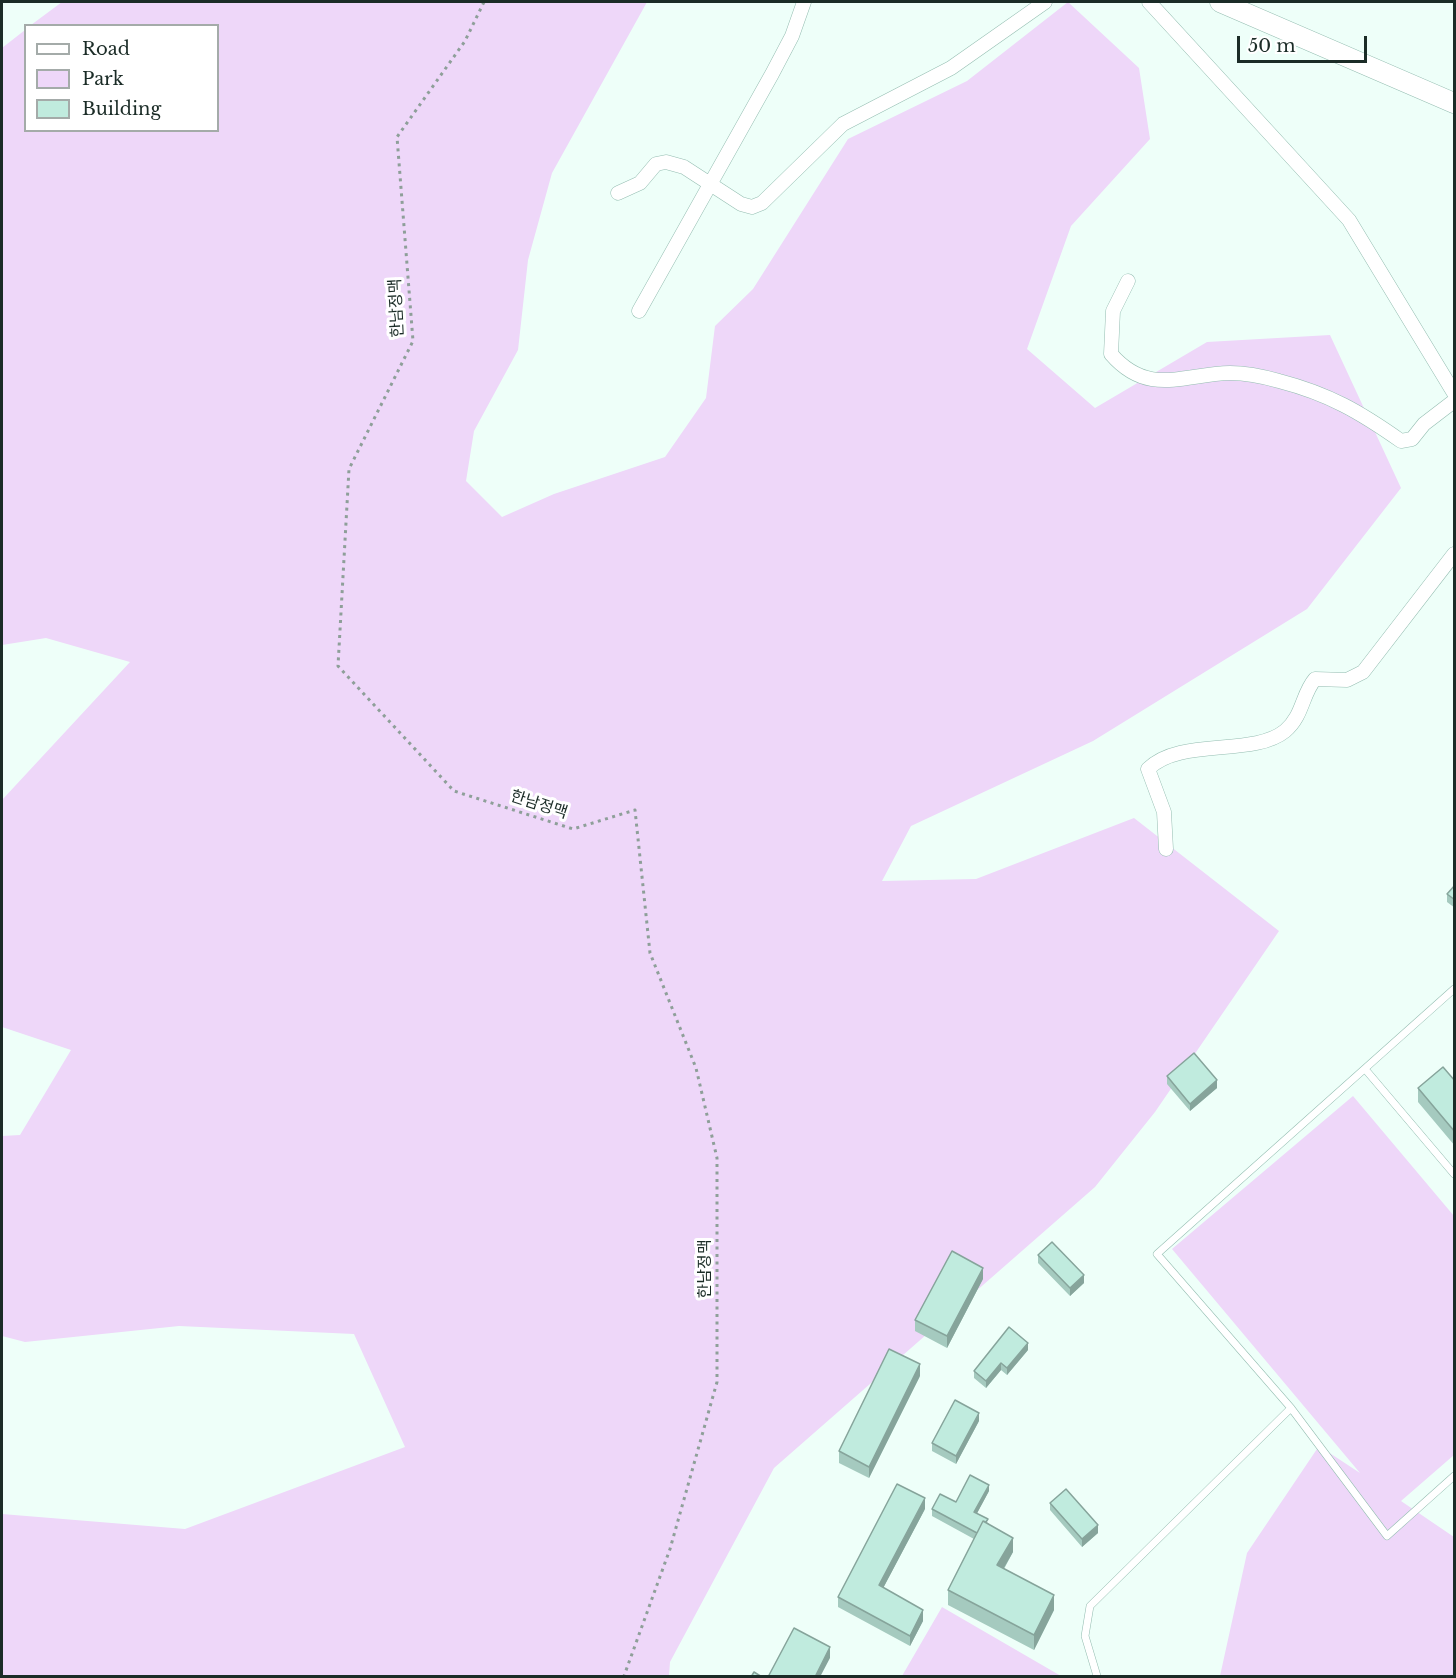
<!DOCTYPE html>
<html>
<head>
<meta charset="utf-8">
<style>
	body { margin:0 }
	#map { position:relative; width:1456px; height:1678px; overflow:hidden; background:#eefff9; font-family:"Libre Baskerville",serif }
	canvas { display:block }
	.frame { position:absolute; inset:0; border:3px solid #1b2c27; pointer-events:none }
	.legend { position:absolute; left:24px; top:24px; width:195px; height:108px; box-sizing:border-box; background:#fff; border:2px solid #a4aba9; margin:0; padding:8px 10px; list-style:none; font-size:18px; color:#1b2c27 }
	.legend li { display:flex; align-items:center; gap:12px; height:30px }
	.legend b { width:30px; border:2px solid #a4aba9 }
	.scale { position:absolute; left:1237px; top:36px; width:130px; height:27px; box-sizing:border-box; border:3px solid #1b2c27; border-top:0; padding-left:8px; font-size:18px; line-height:21px; white-space:nowrap; color:#1b2c27; -webkit-text-stroke:4px #fff; paint-order:stroke }
</style>
</head>
<body>
<div id="map">
<canvas width="1456" height="1678"></canvas>
<div class="frame"></div>
<ul class="legend">
<li><b style="height:8px;background:#fff"></b>Road</li>
<li><b style="height:16px;background:#eed7f9"></b>Park</li>
<li><b style="height:16px;background:#c0ebde"></b>Building</li>
</ul>
<div class="scale">50 m</div>
</div>
<script>
const c = document.querySelector('canvas').getContext('2d');
c.lineJoin = 'round';
function fillPath(path, color) {
  c.fillStyle = color;
  c.fill(path, 'evenodd');
}
function strokePath(path, color, width, dash) {
  c.strokeStyle = color;
  c.lineWidth = width;
  c.lineCap = dash ? 'butt' : 'round';
  c.setLineDash(dash || []);
  c.stroke(path);
}
function drawText(font, color, halo, rows, align = 'center') {
  c.font = font + ' "Libre Baskerville","Noto Sans KR",serif';
  c.lineWidth = 6;
  c.setLineDash([]);
  c.textBaseline = 'middle';
  c.strokeStyle = halo;
  c.fillStyle = color;
  for (const [text, x, y, turn = 0] of rows) {
    c.save();
    c.translate(x, y);
    c.rotate((+turn || 0) * Math.PI / 180);
    c.textAlign = isNaN(turn) ? turn : align;
    if (halo) c.strokeText(text, 0, 0);
    c.fillText(text, 0, 0);
    c.restore();
  }
}
fillPath(new Path2D(`
	M62,2H647L552,173L528,260L518,350L474,431L466,481L502,517L554,494L665,457L706,398L715,326L753,289L848,139L967,81L1068,2L1139,68L1150,139L1071,226L1027,349L1095,408L1207,342L1330,335L1401,488L1307,609L1093,741L911,826L882,881L976,879L1134,818L1279,931L1155,1112L1095,1187L774,1468L670,1662L669,1676H2V1514L185,1529L405,1447L354,1334L179,1326L25,1342L2,1336V1136L20,1135L71,1050L2,1027V800L130,662L46,638L2,645V48L25,30L26,130H218V26L31,25Z
	M1353,1096L1454,1216V1455L1401,1501L1454,1537V1676H1220L1247,1553L1319,1446L1360,1473L1172,1249Z
	M942,1607L1061,1676H902Z`), '#eed7f9');
const lane = new Path2D(`
	M1454,989L1157,1254L1291,1408L1387,1536L1454,1476
	M1365,1069L1454,1174
	M1097,1676L1085,1636L1090,1606L1291,1408`);
const street = new Path2D(`
	M1149,2L1349,220L1454,393
	M618,193L640,183L656,164L666,162L684,167L741,204L752,207L762,203L843,124L951,68L1045,2
	M1128,281L1113,311L1111,354C1148,397 1184,374 1230,373C1245,373 1265,377 1279,381C1329,394 1360,412 1401,441L1412,439L1424,424L1454,401
	M639,311L772,74L792,36L804,2
	M1166,849L1164,812L1148,769C1180,737 1253,757 1285,731C1303,716 1302,694 1315,679L1347,680L1363,672L1454,554`);
const secondary = new Path2D(`
	M1220,2L1454,103`);
strokePath(lane, '#94bdb1', 8);
strokePath(street, '#94bdb1', 15);
strokePath(secondary, '#94bdb1', 21);
strokePath(new Path2D(`
	M484,2L465,41L397,137L413,341L349,469L338,666L454,791L573,829L635,810L650,953L696,1068L717,1158V1382L670,1549L624,1676`), '#8e9f99', 3, [3, 4.5]);
strokePath(lane, '#fff', 7);
strokePath(street, '#fff', 14);
strokePath(secondary, '#fff', 20);
fillPath(new Path2D(`
	M1455,885V908L1447,902V894Z
	M1167,1076L1217,1088L1190,1111L1167,1084Z
	M1455,1081V1146L1418,1102V1088Z
	M1038,1255L1084,1283L1070,1296L1038,1263Z
	M983,1279L947,1348L915,1331V1320Z
	M1028,1350L1007,1375L1001,1370L986,1388L974,1378V1371Z
	M920,1376L869,1478L839,1463V1451Z
	M979,1421L956,1464L932,1451V1443Z
	M989,1491L977,1513L988,1523L1013,1552L1004,1569L1054,1610L1034,1650L948,1605V1590L974,1539L932,1516V1509Z
	M1050,1503L1098,1533L1082,1547L1050,1510Z
	M925,1509L883,1588L923,1621L910,1646L838,1607V1597Z`), '#a5cabf');
fillPath(new Path2D(`
	M1217,1080V1088L1190,1111V1104Z
	M983,1268V1279L947,1348V1336Z
	M1084,1275V1283L1070,1296V1288Z
	M1028,1343V1350L1007,1375V1368Z
	M1001,1363V1370L986,1388V1381Z
	M920,1364V1376L869,1478V1467Z
	M979,1413V1421L956,1464V1456Z
	M989,1485V1491L974,1519V1512Z
	M925,1498V1509L879,1596V1585Z
	M1098,1525V1533L1082,1547V1539Z
	M1013,1538V1552L997,1580V1565Z
	M1054,1595V1610L1034,1650V1635Z
	M923,1610V1621L910,1646V1636Z
	M830,1647V1658L820,1677H815Z`), '#86a49b');
const building = new Path2D(`
	M1455,885V900L1447,894Z
	M1194,1053L1217,1080L1190,1104L1167,1076Z
	M1443,1067L1455,1081V1132L1418,1088Z
	M1052,1242L1084,1275L1070,1288L1038,1255Z
	M952,1251L983,1268L947,1336L915,1320Z
	M1009,1327L1028,1343L1007,1368L1001,1363L986,1381L974,1371Z
	M889,1349L920,1364L869,1467L839,1451Z
	M955,1400L979,1413L956,1456L932,1443Z
	M970,1475L989,1485L974,1512L988,1519L986,1522L983,1521L977,1533L932,1509L940,1494L956,1502Z
	M897,1484L925,1498L879,1585L923,1610L910,1636L838,1597Z
	M1066,1489L1098,1525L1082,1539L1050,1503Z
	M983,1521L1013,1538L997,1565L1054,1595L1034,1635L948,1590Z
	M794,1628L830,1647L815,1677H768Z
	M754,1672L762,1677H751Z`);
fillPath(building, '#c0ebde');
strokePath(building, '#86a49b', 1.5);
drawText('16px', '#1b2c27', '#fff', [
	["한남정맥",397,308,-93],
	["한남정맥",539,805,18],
	["한남정맥",705,1269,-90]
]);
</script>
</body>
</html>
